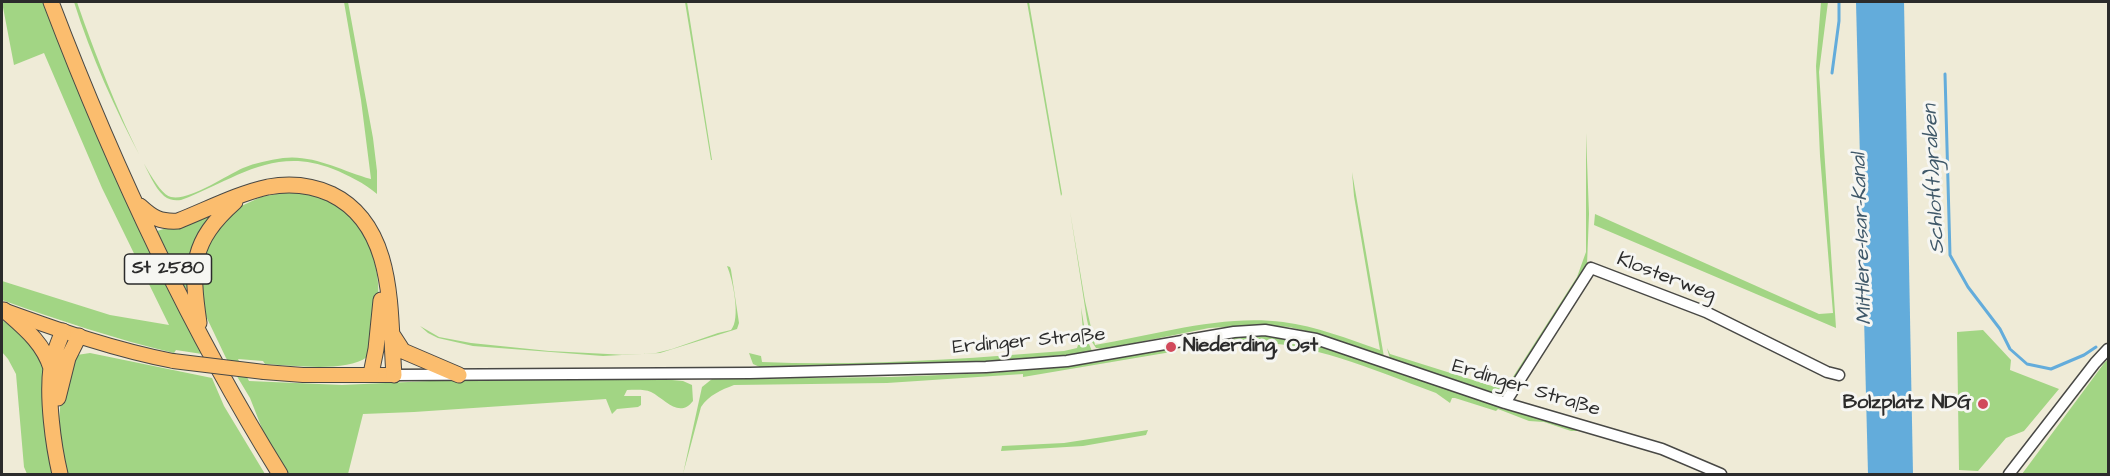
<!DOCTYPE html>
<html>
<head>
<meta charset="utf-8">
<style>
	body { margin:0 }
	#map { position:relative; width:2110px; height:476px; overflow:hidden; background:#efebd7; font-family:"Architects Daughter",sans-serif }
	canvas { display:block }
	.frame { position:absolute; inset:0; border:3px solid #2b2b2b; pointer-events:none }
</style>
</head>
<body>
<div id="map">
<canvas width="2110" height="476"></canvas>
<div class="frame"></div>
</div>
<script>
const c = document.querySelector('canvas').getContext('2d');
c.lineJoin = 'round';
function fillPath(path, color) {
  c.fillStyle = color;
  c.fill(path, 'evenodd');
}
function strokePath(path, color, width, dash) {
  c.strokeStyle = color;
  c.lineWidth = width;
  c.lineCap = dash ? 'butt' : 'round';
  c.setLineDash(dash || []);
  c.stroke(path);
}
function drawText(font, color, halo, rows, align = 'center') {
  c.font = font + ' "Architects Daughter",sans-serif';
  c.lineWidth = 6;
  c.setLineDash([]);
  c.textBaseline = 'middle';
  c.strokeStyle = halo;
  c.fillStyle = color;
  for (const [text, x, y, turn = 0] of rows) {
    c.save();
    c.translate(x, y);
    c.rotate((+turn || 0) * Math.PI / 180);
    c.textAlign = isNaN(turn) ? turn : align;
    if (halo) c.strokeText(text, 0, 0);
    c.fillText(text, 0, 0);
    c.restore();
  }
}
fillPath(new Path2D(`
	M2,2H45L202,354L176,350L174,353C115,339 58,320 2,300V281L110,315L169,325L102,188L44,53L14,65Z
	M74,2H77C87,32 145,191 171,197C190,201 225,176 243,168C255,163 269,160 283,158C313,154 342,171 371,179L361,100L344,2H348L373,138L377,171V194C364,183 348,175 333,169C274,145 234,180 181,200C175,201 169,200 164,196C154,187 148,171 142,160C115,109 91,56 74,2Z
	M685,2H687L689,14L712,160H711Z
	M1027,2H1029L1062,194L1061,196Z
	M1821,2H1828L1819,72L1836,328L1594,225L1595,214L1819,314L1833,313L1820,156L1816,66Z
	M1586,133L1589,214L1587,265L1504,394L1500,395L1390,359L1387,348L1390,354L1495,387L1511,380L1577,277L1586,252Z
	M1352,172L1384,357L1318,334L1289,327L1258,325L1209,328L1105,349L1096,348L1092,342L1087,320L1070,211L1085,301L1095,345C1155,335 1222,314 1283,322C1316,326 1348,339 1380,350L1354,196Z
	M291,191C299,193 307,193 314,195C360,207 382,259 378,302C376,321 371,339 367,357C346,373 291,365 265,364L263,361L238,359L249,381L342,385L496,378L672,380L683,381L692,385L693,401C679,419 665,399 651,392C644,389 635,390 627,390L624,396H641V405L638,407L617,409L612,414L606,399L414,412L363,414L348,474H288L263,431L250,398L226,358L204,312L199,274L207,242L237,208L261,197Z
	M213,214L188,290L184,287L157,231Z
	M727,266L730,267L731,270L739,323L737,329L660,353L603,356L473,346L438,338L428,333L420,326L439,337L471,343L549,351L627,355L656,353L672,349L718,333L731,330C741,319 733,280 727,266Z
	M1081,307L1086,337L1092,351C984,370 871,365 762,368L753,364L749,353L761,356L762,362C863,366 964,359 1064,351L1077,348L1078,345L1084,343Z
	M2,320L27,337L43,358L54,474H27L24,467L16,374L8,359L2,352Z
	M1983,330L2011,360L2010,370L2059,389L2024,431L2006,438L1978,471L1959,470L1957,332Z
	M1247,335L1272,336L1305,341L1406,376L1580,431H1571L1544,422L1529,421L1498,409L1496,411L1455,398H1452L1450,403L1436,393C1348,361 1279,326 1183,350L1192,343Z
	M1171,348L1177,351L1023,377V374L887,383L734,385C721,390 709,395 701,407L683,474L702,387L712,379L891,377L991,373L1062,367Z
	M90,353L212,378L224,406L265,474H66L59,422L60,408L62,395L77,355Z
	M2108,360V474H2022L2105,362Z
	M1148,430L1146,435L1083,446L1001,451L1002,446L1064,443Z`), '#a2d584');
fillPath(new Path2D(`
	M1856,2H1904L1913,474H1868Z`), '#63acdb');
strokePath(new Path2D(`
	M1832,73L1839,21V2
	M1945,74L1950,255L1968,287L2000,329L2010,349L2027,364L2051,369L2084,355L2096,347`), '#63acdb', 3);
const minor = new Path2D(`
	M394,375L750,373L986,367L1067,361L1234,332L1265,330L1316,339L1505,403L1662,449L1721,474
	M1505,403L1591,268L1706,312L1827,372L1839,375
	M2009,474L2095,363L2108,349`);
const major = new Path2D(`
	M6,311C61,331 116,350 173,361
	M264,372L303,375H394`);
const highway = new Path2D(`
	M51,2C113,165 188,326 280,474
	M140,206C153,218 160,222 178,221C206,210 239,193 268,187C290,183 311,185 331,194C397,226 389,313 394,375
	M4,310C23,327 43,342 51,368
	M199,323C191,267 190,242 235,202
	M392,334L403,351L459,375
	M371,374L376,349L381,300
	M58,398L68,358L79,336
	M60,474C53,444 47,398 51,367C53,355 58,343 63,331`);
strokePath(minor, '#484845', 13);
strokePath(major, '#484845', 16);
strokePath(highway, '#484845', 17);
strokePath(minor, '#fff', 10);
strokePath(major, '#fbbd6e', 14);
strokePath(highway, '#fbbd6e', 15);
const majorBridge = new Path2D(`
	M173,361L264,372`);
strokePath(majorBridge, '#484845', 16, []);
strokePath(majorBridge, '#fbbd6e', 14);
for (const [x, y, r, color] of [
	[1171,347,6,"#d1495b"],
	[1983,404,6,"#d1495b"]
]) {
  const dot = new Path2D();
  dot.arc(x, y, r, 0, 2 * Math.PI);
  c.fillStyle = color;
  c.fill(dot);
  strokePath(dot, '#f6f6f2', 2);
}
for (const [x, y, w] of [
	[168,269,87]
]) {
  const box = new Path2D();
  box.roundRect(x - w / 2, y - 15, w, 30, 4.5);
  c.fillStyle = '#f6f6f2';
  c.fill(box);
  strokePath(box, '#2b2b2b', 1.5);
}
drawText('bold 18px', '#2b2b2b', null, [
	["St 2580",168,269]
]);
drawText('20px', '#2b2b2b', '#f6f6f2', [
	["Klosterweg",1666,278,21],
	["Erdinger Straße",1029,342,-5],
	["Erdinger Straße",1526,389,17]
]);
drawText('bold 20px', '#2b2b2b', '#f6f6f2', [
	["Niederding, Ost",1183,347],
	["Bolzplatz NDG",1971,404,"right"]
], 'left');
drawText('italic 21px', '#3f5869', '#f6f6f2', [
	["Schlot(t)graben",1935,179,-93],
	["Mittlere-Isar-Kanal",1863,239,-92]
]);
</script>
</body>
</html>
